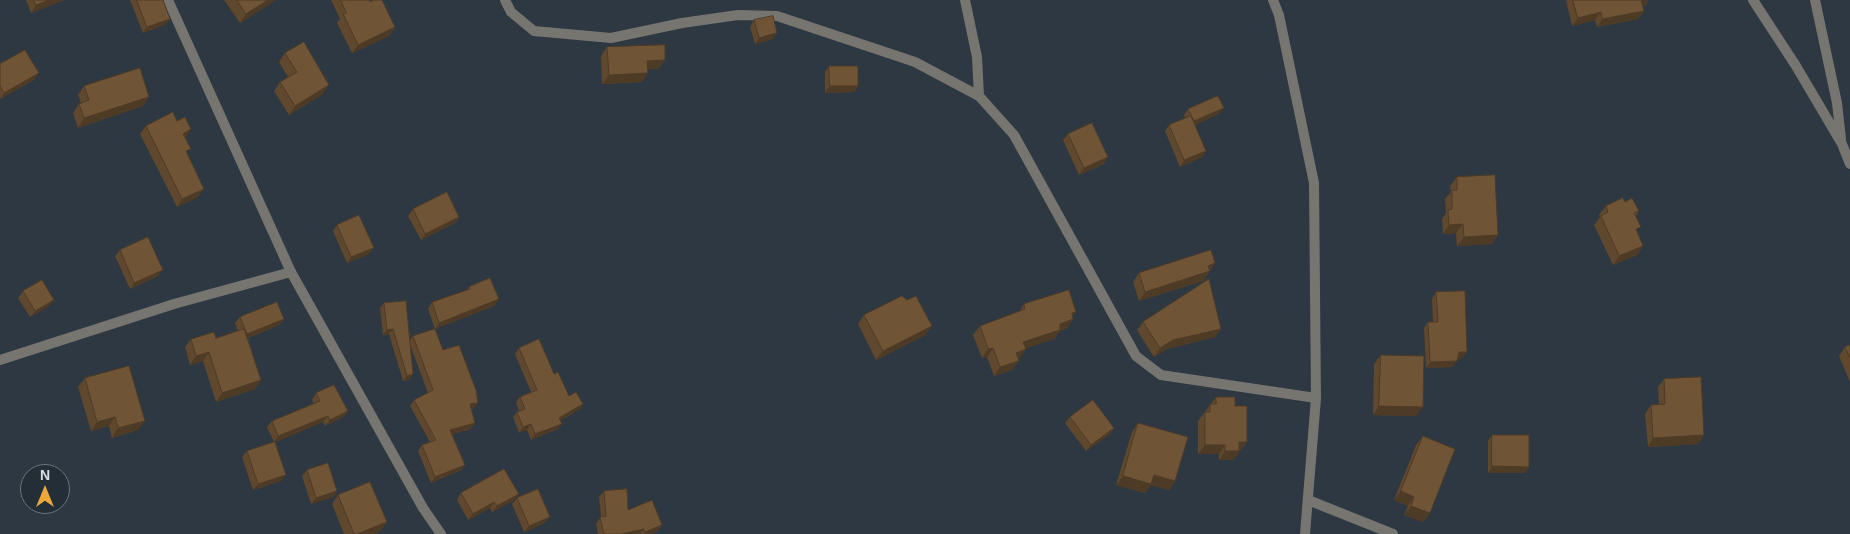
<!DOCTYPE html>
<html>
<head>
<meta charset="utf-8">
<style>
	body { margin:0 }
	#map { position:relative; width:1850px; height:534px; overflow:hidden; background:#2d3842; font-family:Arial,sans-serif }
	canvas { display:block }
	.north { position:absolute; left:20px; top:464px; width:50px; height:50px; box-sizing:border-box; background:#232e37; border:1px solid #6b757d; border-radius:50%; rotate:0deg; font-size:14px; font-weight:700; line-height:20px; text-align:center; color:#d8e0e5 }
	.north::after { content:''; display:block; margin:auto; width:18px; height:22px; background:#eca93a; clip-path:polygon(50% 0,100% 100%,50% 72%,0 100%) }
</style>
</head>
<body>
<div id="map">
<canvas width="1850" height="534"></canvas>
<div class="north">N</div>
</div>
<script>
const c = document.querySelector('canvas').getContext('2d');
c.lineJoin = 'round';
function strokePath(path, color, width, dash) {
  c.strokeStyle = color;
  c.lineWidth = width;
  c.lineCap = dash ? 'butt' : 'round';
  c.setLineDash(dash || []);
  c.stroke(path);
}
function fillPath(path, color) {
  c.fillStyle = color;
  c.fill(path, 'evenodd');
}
strokePath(new Path2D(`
	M505,0L511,12L534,31L611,38L682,23L738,15L777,16L915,62L979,96L1014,135L1136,356L1161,375L1316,398
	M965,0L977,57L979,96
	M1273,0L1279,15L1314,183L1316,398L1305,534
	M1753,0L1796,66L1842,144L1850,164
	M1815,0L1837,103L1841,139
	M0,360L174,304L291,272
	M1308,500L1393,534`), '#77756f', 10);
strokePath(new Path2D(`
	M168,0L291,272L423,508L441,534`), '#77756f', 10);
fillPath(new Path2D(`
	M26,0H64L31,13Z
	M130,0H163L170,19L165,25L143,33Z
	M224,0H276L240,23Z
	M331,0H369L395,27L389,36L352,53L337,23L340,19Z
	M1566,0H1649L1645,6H1643L1644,11L1638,19L1597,27L1595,20L1572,26Z
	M754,20L773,39L755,44L750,27Z
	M607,47L659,69H648L642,82L602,84L601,56Z
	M285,53L323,94L289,115L274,91L280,82L288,77L279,62Z
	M0,64L34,80L0,99Z
	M829,66L858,86L854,92L825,93V72Z
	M84,86L143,106L78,128L73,113L79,104L81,103L78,95Z
	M1188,109L1219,114L1195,125L1206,151L1202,157L1180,167L1165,131L1169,125L1185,118L1184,115Z
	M146,126L186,137L185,138L187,154L198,197L177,207L140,134Z
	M1068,134L1104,164L1079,175L1063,140Z
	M1457,177L1492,244L1457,246L1456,233L1443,234L1442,219L1446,213L1445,199L1451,192L1450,186Z
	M1625,202L1639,211L1636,216L1637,232L1643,246L1637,255L1613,265L1594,225L1600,217L1599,215L1606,206Z
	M413,209L459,217L455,223L421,240L408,216Z
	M337,225L369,254L347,263L333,231Z
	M120,250L158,276L130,289L115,256Z
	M1215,263L1203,281L1139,301L1133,282L1139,273Z
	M469,287L499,299L494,306L435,329L428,309L432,302L467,290Z
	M23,291L49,306L30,317L18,298Z
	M1436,292L1467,352L1462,358L1457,359L1452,367L1426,368L1424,328L1428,322H1433L1432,299Z
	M384,303L410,340L413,336L443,350L474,408L471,409L475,423L471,429L452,434L465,465L461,470L431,483L418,451L422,445L430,442L410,406L414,400L428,393L411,347L409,380L403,381L389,334L383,335L380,308Z
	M1024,304L1073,317V319L1067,328L1060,331L1054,339L1026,348V349L1020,358L1018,359L1012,370L994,376L987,357L982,358L973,335L980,326L1019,312Z
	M864,315L932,326L925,335L876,360L858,324Z
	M240,317L284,319L279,325L248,338L261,380L255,389L216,402L203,361L190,365L185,347L191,339L216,338L238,331L235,323Z
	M1143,322L1221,329L1215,337L1167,349L1154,357L1137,330Z
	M1850,345V382L1839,356L1845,347Z
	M519,348L554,374L569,396L583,404L579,410L561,420L558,429L531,440L527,430L519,433L513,417L517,412L519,411L516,402L520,397L531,392L515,354Z
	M1381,355L1416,416L1373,415L1374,364Z
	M85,378L138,430L112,438L109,426L91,431L78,387Z
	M1664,379L1704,435L1698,444L1648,447L1645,414L1651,405H1659L1658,387Z
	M316,393L348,411L343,417L325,426L323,422L275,442L281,481L253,490L242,457L247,451L274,442L267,427L272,421L314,404L312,400Z
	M1216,397L1235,406L1247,442L1233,460H1219V454H1198V421Z
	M1070,417L1114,428L1110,434L1086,451L1065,423Z
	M1138,423L1175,481L1169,490L1151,485L1145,493L1116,485L1132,432Z
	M1492,435L1529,467L1525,473H1488V441Z
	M1423,436L1430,513L1423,522L1404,515L1408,506L1394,500L1416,445Z
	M307,470L337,491L333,497L311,504L302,476Z
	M604,491L628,510L658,531L651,534H598L596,524L601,517L599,497Z
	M461,493L514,500L492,512L490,508L468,520L457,500Z
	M338,495L387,522L380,531L374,534H344L332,504Z
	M517,498L545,523L524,532L512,504Z`), '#60482e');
fillPath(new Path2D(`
	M49,0H64L31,13L36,5Z
	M268,0H276L240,23L246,14Z
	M1641,0H1649L1645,6L1636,8Z
	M1644,11L1638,19L1597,27L1602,19Z
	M1601,12L1595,20L1572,26L1578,18Z
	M170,19L165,25L143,33L147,27Z
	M395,27L389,36L352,53L358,45Z
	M777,33L773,39L755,44L759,38Z
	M665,60L659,69L641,70L647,61Z
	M39,73L34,80L0,99L4,93Z
	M648,73L642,82L602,84L609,75Z
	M329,85L323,94L289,115L295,106Z
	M830,86H858L854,92L825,93Z
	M149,97L143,106L78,128L84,118Z
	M1224,108L1219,114L1189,128L1194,121Z
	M191,129L186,137L177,142L183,134Z
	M1206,151L1202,157L1180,167L1184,160Z
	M1108,157L1104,164L1079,175L1084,168Z
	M204,189L198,197L177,207L182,199Z
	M459,217L455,223L421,240L425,234Z
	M1463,224L1456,233L1443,234L1449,225Z
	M1498,235L1492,244L1457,246L1464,237Z
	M1643,246L1637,255L1613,265L1619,256Z
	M374,248L369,254L347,263L351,257Z
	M1215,263L1203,281L1139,301L1145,292L1208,266Z
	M163,270L158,276L130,289L134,283Z
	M499,299L494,306L435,329L439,323Z
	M54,300L49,306L30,317L35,311Z
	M1076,312L1070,320L1073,319L1067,328L1060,331L1054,339L1017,351L1023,342L1072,313Z
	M284,319L279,325L242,340L247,334Z
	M932,326L925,335L876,360L883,351Z
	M393,329L389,334L383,335L387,330Z
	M1221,329L1215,337L1167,349L1154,357L1160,348L1173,340Z
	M993,348L987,357L982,358L988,349Z
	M1026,349L1020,358L1010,362L1016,353Z
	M209,352L203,361L190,365L196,356Z
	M1459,352H1467L1462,358L1454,359Z
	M1019,361L1012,370L994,376L1000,367Z
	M1457,361L1452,367L1426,368L1430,362Z
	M413,374L409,380L403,381L407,376Z
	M261,380L255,389L216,402L222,393Z
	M478,403L474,408L466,410L470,404Z
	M583,404L579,410L555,423L559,418Z
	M1379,406L1423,407L1416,416L1373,415Z
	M348,411L343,417L325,426L330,420Z
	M328,416L323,422L274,443L278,436Z
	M115,417L109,426L91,431L97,422Z
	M145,421L138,430L112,438L118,428Z
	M475,423L471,429L446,435L450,430Z
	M531,424L527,430L519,433L523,427Z
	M562,424L558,429L531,440L535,434Z
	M1114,428L1110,434L1086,451L1091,445Z
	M1704,435L1698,444L1648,447L1653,438Z
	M1239,442H1247L1233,460H1219L1225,451Z
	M1205,445H1225L1219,454H1198Z
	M465,465L461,470L431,483L435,477Z
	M1492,466L1529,467L1525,473H1488Z
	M286,475L281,481L253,490L258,484Z
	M1154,475L1175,481L1169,490L1151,485L1145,493L1116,485L1123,476Z
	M337,491L333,497L311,504L316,498Z
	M1401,491L1414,497L1408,506L1394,500Z
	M519,494L514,500L492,512L497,506Z
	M494,502L490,508L468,520L473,514Z
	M1411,506L1430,513L1423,522L1404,515Z
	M550,517L545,523L524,532L529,526Z
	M387,522L380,531L374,534H357Z
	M662,525L658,531L651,534H643L645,532Z
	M644,529L640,534H621Z`), '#4e3b26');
const building = new Path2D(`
	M34,0H49L36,5Z
	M137,0H163L170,19L147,27Z
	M237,0H268L246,14Z
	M341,0H369L370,2L373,0H382L395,27L358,45L343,14L346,13Z
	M1573,0H1641L1644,11L1602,19L1601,12L1578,18Z
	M773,16L777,33L759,38L754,20Z
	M304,42L329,85L295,106L280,82L297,72L285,53Z
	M665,45V60L647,61L648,73L609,75L607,47Z
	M25,50L39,73L4,93L0,86V64Z
	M829,66H858V86H830Z
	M140,68L149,97L84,118L79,104L89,100L84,86Z
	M1218,96L1224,108L1194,121L1188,109Z
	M173,112L177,121L185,117L191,129L183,134L191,149L186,151L204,189L182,199L146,126Z
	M1191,116L1206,151L1184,160L1169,125Z
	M1092,123L1108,157L1084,168L1068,134Z
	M1495,175L1498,235L1464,237L1463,224L1449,225L1448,210L1452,209V190H1457V177Z
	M447,192L459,217L425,234L413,209Z
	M1623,198L1625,202L1632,198L1639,211L1634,213L1641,227L1636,229L1643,246L1619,256L1601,216L1608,212L1606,206Z
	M359,215L374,248L351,257L337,225Z
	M148,237L163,270L134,283L120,250Z
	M1211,250L1215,263L1208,266L1210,271L1145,292L1139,273Z
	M490,278L499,299L439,323L432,302L470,289L469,287Z
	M1209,279L1221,329L1173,340L1160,348L1143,322Z
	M42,280L54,300L35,311L23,291Z
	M1069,290L1076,312L1072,313L1073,319L1060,324V330L1023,342L1026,349L1016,353L1019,361L1000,367L993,348L988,349L980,326L1025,309L1024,304Z
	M1465,291L1467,352H1459L1457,361L1430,362L1428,322H1438L1436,292Z
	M902,296L907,300L916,296L932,326L883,351L864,315Z
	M406,301L413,374L407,376L393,329L387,330L384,303Z
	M277,302L284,319L247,334L240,317Z
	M244,329L261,380L222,393L209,352L196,356L191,339L214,332L216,338Z
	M435,329L443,350L459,345L476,390L478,403L470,404L475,423L450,430L465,465L435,477L422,445L436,440L414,400L433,390L413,336Z
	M539,339L554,374L558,372L569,396L576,392L583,404L559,418L562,424L535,434L531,424L523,427L517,412L525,409L520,397L537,390L519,348Z
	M1850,345V358L1845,347Z
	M1381,355L1424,356L1423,407L1379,406Z
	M129,366L145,421L118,428L115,417L97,422L85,378Z
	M1701,377L1704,435L1653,438L1651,405L1665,404L1664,379Z
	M334,385L348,411L330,420L328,416L278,436L272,421L320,401L316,393Z
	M1216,397H1235V406H1247V442H1239V451H1225V445H1205V412H1210V404H1216Z
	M1093,400L1114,428L1091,445L1070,417Z
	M1138,423L1188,437L1175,481L1154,475L1151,484L1123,476Z
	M1492,435H1529V467L1492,466Z
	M1423,436L1455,449L1430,513L1411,506L1414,497L1401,491Z
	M275,442L286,475L258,484L247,451Z
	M328,463L337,491L316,498L307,470Z
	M504,469L519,494L497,506L494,502L473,514L461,493Z
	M370,482L387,522L357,534H354L338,495Z
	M538,489L550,517L529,526L517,498Z
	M627,489L628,510L652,500L662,525L645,532L644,529L621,534H604L600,517L606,516L604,491Z`);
fillPath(building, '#705436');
strokePath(building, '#4e3b26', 1);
</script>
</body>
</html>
